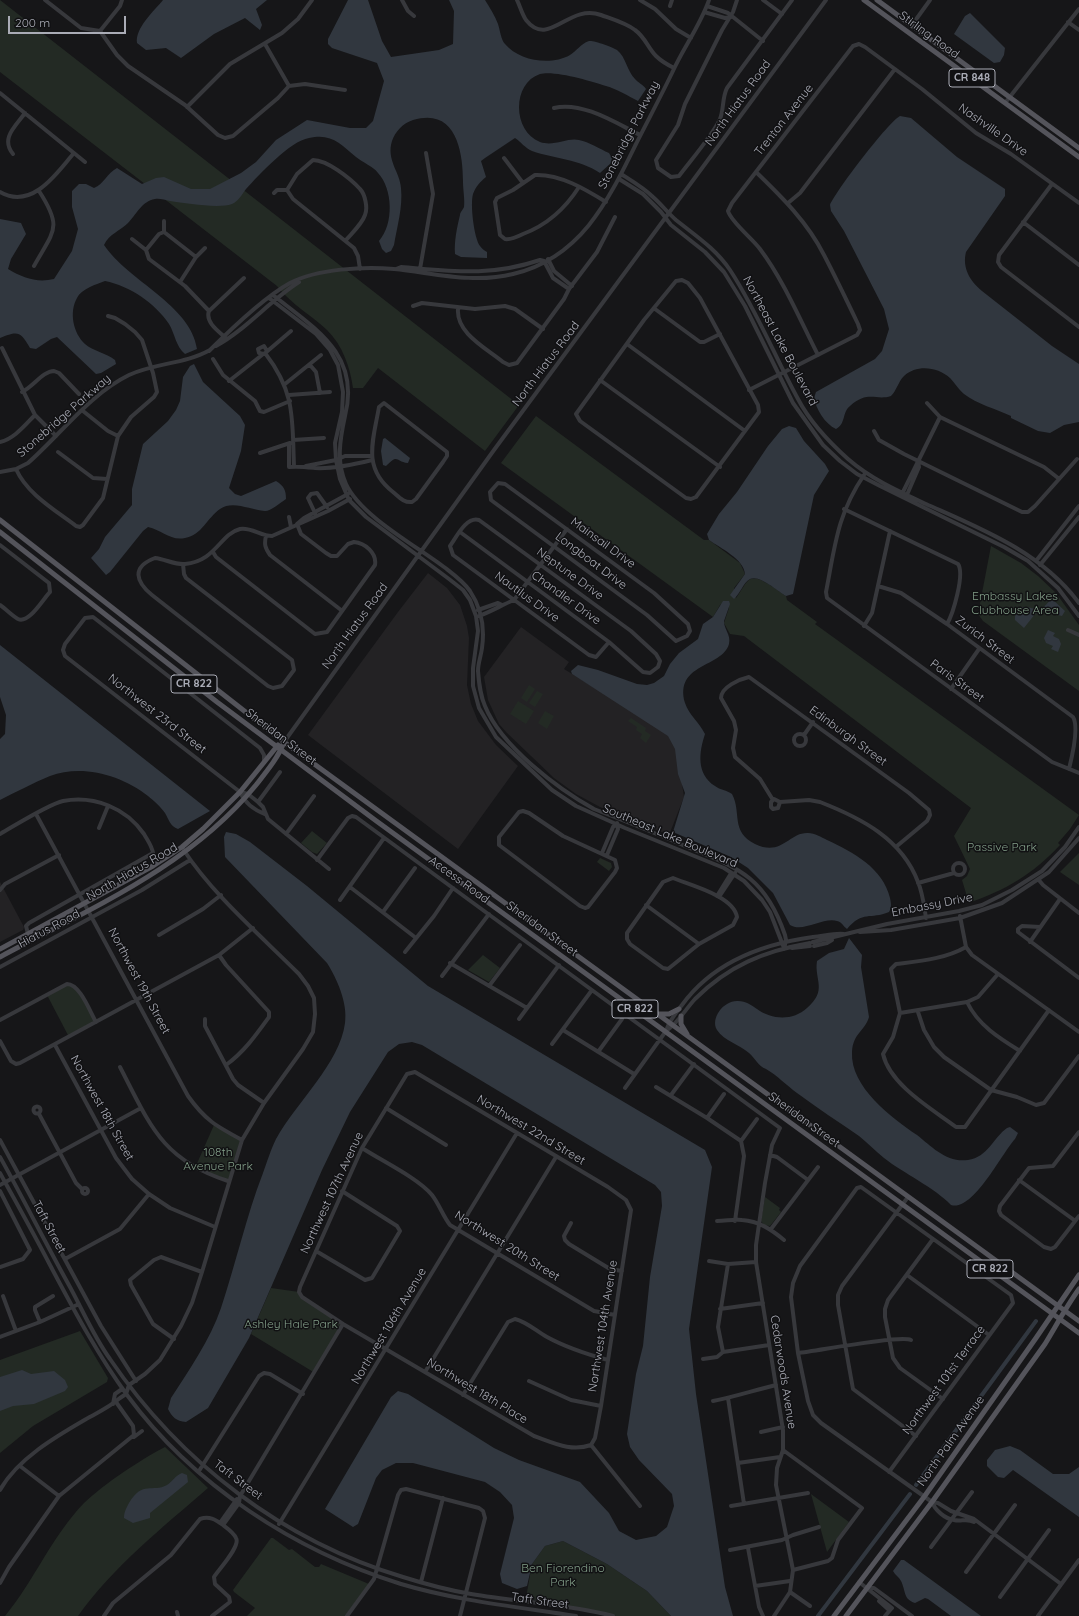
<!DOCTYPE html>
<html>
<head>
<meta charset="utf-8">
<style>
	body { margin:0 }
	#map { position:relative; width:1079px; height:1616px; overflow:hidden; background:#161618; font-family:Quicksand,sans-serif }
	canvas { display:block }
	.scale { position:absolute; left:8px; top:16px; width:118px; height:18px; box-sizing:border-box; border:2px solid #aaacb6; border-top:0; padding-left:5px; font-size:12px; line-height:14px; white-space:nowrap; color:#aaacb6; -webkit-text-stroke:3px #111113; paint-order:stroke }
</style>
</head>
<body>
<div id="map">
<canvas width="1079" height="1616"></canvas>
<div class="scale">200 m</div>
</div>
<script>
const c = document.querySelector('canvas').getContext('2d');
c.lineJoin = 'round';
function fillPath(path, color) {
  c.fillStyle = color;
  c.fill(path, 'evenodd');
}
function strokePath(path, color, width, dash) {
  c.strokeStyle = color;
  c.lineWidth = width;
  c.lineCap = dash ? 'butt' : 'round';
  c.setLineDash(dash || []);
  c.stroke(path);
}
function drawText(font, color, halo, rows, align = 'center') {
  c.font = font + ' Quicksand,sans-serif';
  c.lineWidth = 3;
  c.setLineDash([]);
  c.textBaseline = 'middle';
  c.strokeStyle = halo;
  c.fillStyle = color;
  for (const [text, x, y, turn = 0] of rows) {
    c.save();
    c.translate(x, y);
    c.rotate((+turn || 0) * Math.PI / 180);
    c.textAlign = isNaN(turn) ? turn : align;
    if (halo) c.strokeText(text, 0, 0);
    c.fillText(text, 0, 0);
    c.restore();
  }
}
fillPath(new Path2D(`
	M428,573L447,588L460,605L467,626L469,638L467,685L471,704L478,721L496,745L518,766L458,849L308,735L398,612Z
	M521,627L569,662L564,669L652,723L672,738L677,750L684,797L669,835L600,807L576,794L554,778L507,733L499,724L488,700L484,677Z
	M0,882L24,927L23,930L0,942Z`), '#232224');
fillPath(new Path2D(`
	M0,0L519,405L485,451L378,368L363,388H353C350,367 343,346 327,330C311,315 291,304 277,286L0,72Z
	M536,416L704,540H709L740,563L745,574L734,588L736,598C740,593 744,584 749,580C758,573 779,592 786,596L787,600L817,622L815,624L1079,815L1070,829L1058,843L1060,845C1032,875 1007,889 969,903L962,880L967,876L970,869L954,836L971,808L744,636L730,634L724,623L729,608L726,601L720,605L713,617L501,463Z
	M577,519L594,532L589,538L573,525Z
	M991,546L1021,563L1038,576L1056,593L1079,625V691L983,621L978,614Z
	M529,685L535,689L527,702L521,698Z
	M537,691L543,694L535,707L529,703Z
	M518,701L526,706L518,719L510,714Z
	M526,706L534,711L526,724L518,719Z
	M545,711L554,716L547,729L538,723Z
	M631,718L646,728L645,731L651,735L646,743L640,738L642,734L636,730L637,727L628,721Z
	M312,831L327,843L317,854L312,852L301,843Z
	M1079,853V885L1060,872Z
	M600,858L611,863L612,867L609,871L597,862Z
	M483,955L500,968L489,982L468,970Z
	M67,984L77,987L96,1022L69,1037L47,995Z
	M214,1125L242,1140L228,1181L195,1168Z
	M765,1197L780,1208L779,1210L781,1212L770,1226L764,1225L761,1221Z
	M271,1288L299,1292L302,1297L343,1324L315,1373L251,1334Z
	M80,1331L108,1378L107,1382L33,1426L0,1453V1360Z
	M165,1447L208,1488C162,1528 114,1566 78,1616H5C34,1581 52,1536 84,1503C104,1484 140,1460 165,1447Z
	M811,1494L849,1522L827,1552Z
	M271,1538H273L289,1550L292,1549L315,1567H319L321,1564L369,1584L345,1616H247L255,1608L234,1592L233,1590Z
	M563,1541L607,1564L647,1591L671,1616H616L526,1598L532,1564L545,1546Z`), '#232a24');
fillPath(new Path2D(`
	M163,0H267L256,9L262,25L260,30L245,18L214,34L181,58L166,48L146,50L137,43C135,28 154,11 163,0Z
	M348,0H368L382,41L391,57L439,50L453,44L454,11L449,0H485C490,8 495,16 498,24C500,30 501,40 505,44C519,61 551,66 570,55C577,51 580,44 589,41C593,40 613,47 617,50C626,57 627,71 635,79C638,83 643,84 646,89L638,101C628,96 617,89 606,86C591,81 554,70 540,74C512,83 512,131 540,142C554,147 568,137 579,140C589,142 600,149 609,153L612,158L611,163L600,173C579,159 555,159 532,151C525,148 521,142 515,138L485,158L481,161L486,177C480,182 476,186 473,194C470,204 474,238 480,246C482,249 485,251 487,252V258L461,257L455,254C454,242 457,227 460,215C460,212 463,210 464,207C465,200 463,190 463,182C463,151 456,107 413,120C403,123 395,132 392,141C386,160 400,172 401,188C403,207 397,227 394,245L391,251L386,253L382,249L379,241C394,224 393,189 378,173C373,166 363,163 356,157C340,144 332,133 309,138C290,141 259,175 246,189C242,194 239,201 232,204C218,209 186,203 170,201C165,200 159,198 155,199C142,201 136,215 128,223C120,231 109,234 104,245C128,281 191,305 197,349L185,354C176,347 175,334 169,324C155,303 130,286 105,281C97,284 81,289 77,298C69,312 73,333 85,344C93,351 106,353 115,360L116,364L101,373L96,374L57,337L51,339L36,349L30,348C20,331 18,331 0,338V219L21,223L26,234L11,259L8,269C23,278 37,283 54,279L72,251L78,229L72,207V191L79,184H86L94,188C104,184 107,173 117,168L142,184L156,178L164,177L191,189H210L241,173L256,162L276,140L307,120L350,128H366L373,121L384,81L377,63L332,48L328,44V39Z
	M970,13L1005,48L1004,55L1000,62L994,63L954,34L965,16Z
	M900,116L911,118L957,157L1005,189V196L966,252C962,268 970,281 982,291L1052,346L1079,364V422L1064,425L1050,433L1038,431L1011,418V416C996,409 977,404 964,394C958,389 955,383 950,378C938,367 917,364 904,376C898,382 897,390 891,396C876,401 868,390 850,406C842,412 846,424 836,429C825,424 816,409 814,398L816,392L875,359L882,351L889,329L884,309L844,231L831,211L830,205C835,192 889,121 900,116Z
	M194,364L203,382L240,416L245,425L241,451L229,488L235,494L241,496L276,481C284,486 286,490 286,499C280,503 271,511 265,511C250,510 233,500 220,509C207,518 202,535 185,538C170,541 162,530 148,527L143,531L110,572L106,575L91,558L99,549L105,537L132,505V489L143,444L168,421L176,410L180,401L183,377L190,366Z
	M789,426L796,428L804,441L825,464L829,471L814,495L793,594L786,596C779,592 759,574 750,579C743,583 740,594 734,599L730,595L745,574C744,559 720,548 709,540L707,534L719,514L737,492L768,446L782,429Z
	M385,438L410,458L408,463C395,462 399,453 386,466L383,465L381,451L383,439Z
	M1052,599L1065,611L1062,616L1041,611L1035,614L1024,628L1015,620V616L1022,607C1036,606 1038,616 1050,600Z
	M723,601H729L730,604L724,621C724,630 731,634 729,644C722,668 674,663 685,703C689,715 699,722 705,734C699,752 696,774 715,786C720,790 727,790 732,794C742,813 730,831 755,844C782,857 789,832 808,833C815,833 821,837 827,840C853,852 883,868 890,898C891,903 892,907 889,912C870,920 863,910 847,929C843,926 842,922 837,921C823,917 803,933 790,925L773,893L748,868L731,857L673,832L685,793L678,774L675,749L668,736L572,674L571,671L578,665L598,670L637,684L647,685L654,683L664,676L670,664L679,653L698,639L703,624L713,617Z
	M1048,630L1055,633L1053,636L1059,639L1061,644L1058,652L1051,649L1053,646L1046,643L1044,638Z
	M0,645L210,811L178,829C170,826 169,820 165,813C161,807 153,800 148,796C121,775 82,764 50,776C33,783 16,792 0,800V739L5,734L6,715L0,697Z
	M226,832L236,834L250,842L307,886L428,986L705,1150L712,1167L689,1329L696,1394L725,1587L733,1616H671L647,1591L607,1564L563,1541L545,1546L532,1564L527,1586L517,1589L502,1583L500,1574L514,1518L512,1505L500,1492L485,1482L413,1463H396L382,1470L376,1478L358,1524L353,1527L325,1509L391,1397L398,1391L408,1394L494,1448L519,1460L580,1482L609,1513L619,1531L636,1540L656,1536L667,1527L674,1506L672,1494L639,1460L630,1447L627,1434L636,1374L643,1346L650,1277L662,1206L661,1192L655,1185L422,1045L412,1042L399,1044L388,1052L350,1112L322,1170L249,1338L208,1408L186,1422C176,1421 172,1417 168,1409L171,1398C189,1370 210,1340 221,1308C236,1263 246,1217 263,1173C267,1162 271,1149 276,1139C296,1103 340,1063 345,1023C348,1003 337,979 327,963L225,857L224,837Z
	M849,938L862,955L861,967L869,1017C865,1031 853,1033 852,1052C850,1087 892,1118 917,1135C932,1147 947,1163 968,1160C988,1157 993,1138 1007,1128L1010,1127L1018,1133L1015,1139C1002,1153 973,1212 951,1205C935,1188 903,1173 884,1158C875,1151 868,1143 859,1136C839,1122 817,1108 797,1093C786,1085 778,1076 766,1069C758,1066 755,1058 749,1053C739,1044 724,1041 717,1030C710,1018 724,1000 738,1001C746,1001 751,1005 757,1009C772,1020 793,1021 807,1008C828,990 814,980 817,961L829,953L844,949Z
	M22,1370L31,1374L54,1371L65,1380L68,1387L65,1391L34,1404L13,1406L0,1411V1377Z
	M1010,1446L1020,1450L1053,1474H1069L1079,1467V1517L1013,1470L1004,1478L998,1477L987,1466V1460L995,1450Z
	M182,1473L187,1475L188,1482L150,1513V1518L133,1523L124,1518C124,1512 126,1509 129,1503C143,1480 152,1493 167,1485C173,1481 176,1475 182,1473Z
	M901,1560H904L981,1616H951L928,1599L925,1598L915,1603C903,1599 906,1591 901,1581C899,1577 895,1575 893,1571Z`), '#31373f');
strokePath(new Path2D(`
	M916,1485L1036,1321
	M818,1616L910,1494`), '#31373f', 4);
strokePath(new Path2D(`
	M45,0L81,28L100,31
	M402,0L408,11L414,16
	M517,0C520,6 522,14 526,20C549,49 568,3 601,15C612,19 626,23 635,30C645,37 648,48 656,56C661,61 668,65 674,68
	M640,0L655,9L676,29L691,38
	M737,0L733,12L722,30L685,104L678,125L656,160L658,168L671,177L679,176C691,160 712,136 720,119C724,109 722,98 727,88L792,0
	M763,0L782,14
	M670,6L672,0
	M707,6L728,13L763,41
	M704,12L725,18L731,17
	M1068,22L1079,30
	M912,25L930,0
	M100,31L117,55L128,66L185,105L218,135L225,138L233,136L278,98L289,86
	M100,31L120,6L122,0
	M265,44L289,86
	M289,86L305,84L345,90
	M0,93L85,162
	M1005,103L1079,9
	M187,107L230,64L282,33L298,19L312,0
	M554,108C582,101 616,123 640,135
	M13,154C0,138 16,126 25,113
	M504,158L523,183
	M621,174C632,181 644,188 653,197C661,204 668,213 676,220C696,236 716,249 730,270C757,311 775,357 798,399C810,422 829,442 848,459C871,479 898,491 926,504C982,529 1041,552 1079,603
	M619,179L643,194L661,212L671,225L705,252L724,272L745,306L793,403L823,445L840,461L857,474L880,486L1004,547L1028,561L1058,588L1079,616
	M1052,184L999,255L998,262L1001,267L1079,327
	M579,187C565,209 547,225 523,234C517,237 511,240 505,239L500,235L495,202L497,198L513,190L535,175C560,174 585,189 606,202
	M287,190L297,174L313,160C327,160 350,178 360,189C365,194 368,208 365,215C362,224 352,233 346,240
	M287,190L293,199L354,248L358,256L360,269
	M0,192C31,210 56,175 73,154
	M274,193L277,190H287
	M788,203L800,193L895,69
	M1023,222L1079,265
	M164,232L196,257
	M132,239L146,250
	M146,250L149,259L185,286L209,311C205,322 218,331 226,338
	M146,250L159,234L164,232V221
	M548,259L554,271L572,286
	M544,261L553,278L569,289
	M34,266C54,230 63,228 39,191
	M396,269L401,267C452,271 490,277 540,260L544,261
	M420,269L433,194L426,153
	M682,280L688,283L700,298L758,405L759,412L696,497L691,499L686,498L580,421L576,414L644,320L676,281Z
	M180,282L196,257L205,248
	M273,295C314,328 361,354 345,416C340,439 336,462 346,484C361,516 415,545 444,567C453,574 463,581 470,591C482,609 485,627 482,648C481,656 478,663 478,671C479,683 480,695 485,706C501,746 558,789 594,809C625,821 655,833 685,846C738,868 765,876 785,935L786,940L784,949
	M269,298L316,334L330,350L338,365L343,392L342,412L335,443L336,460L340,479L349,500L366,517L449,579L463,590L470,600L476,616L478,631L473,668V686L479,708L496,737L552,790L576,806L625,828L724,868L744,881L762,900L770,912L784,948
	M413,306L422,303L475,309L505,306L515,309L543,329
	M458,309C456,333 486,348 503,362L509,365L517,363L564,299L569,289L597,252L615,217
	M655,309L700,342H704L720,334
	M209,311L244,278
	M627,344L745,431
	M216,346C247,329 269,301 299,282
	M2,348L35,415L56,436
	M209,351C231,329 263,298 290,283C317,269 364,266 394,269C434,273 473,284 513,274C580,258 607,203 635,146C647,122 660,98 672,73C683,48 700,26 709,0
	M267,351L264,346L258,349L259,353L264,354L291,331
	M265,353C296,393 292,420 294,466
	M818,355C800,320 784,281 760,249C752,238 731,222 728,211L732,203L853,46L859,44L865,47L922,89L976,133L1011,154L1079,203
	M213,359L223,375L255,401L260,411L264,412L290,401
	M310,365L316,372L320,393
	M600,380L720,467
	M229,381L262,355
	M285,384L321,355
	M749,390L857,335L860,330L858,324C847,301 836,278 824,255C808,223 782,197 756,172
	M22,392C33,387 43,371 54,371L59,373L79,394
	M289,395L330,392
	M384,403L447,452V456L443,462L416,499L412,502C404,503 399,497 393,492C362,468 373,441 379,407Z
	M927,403L940,417L1044,467L1058,478
	M83,411L108,431L118,436
	M874,431L879,440L904,454L1022,512H1028L1035,506L1077,459
	M293,440L324,438
	M0,442C14,439 25,425 35,415
	M289,444V467C298,466 306,467 315,468C331,469 356,464 372,460
	M58,452L93,478L107,479
	M260,453L290,443
	M306,466L336,460L345,456H371
	M16,469C27,494 55,510 76,526L80,527L83,525L103,498L118,436L131,417L154,397L157,392L153,373L142,340L135,332L125,324L115,318L108,316
	M0,472L16,469L28,463C60,435 90,394 129,375C155,363 185,364 210,350
	M864,475C837,515 835,546 826,592L827,598L1052,762L1079,773
	M498,483L505,484L654,593L688,624L690,631L687,636L676,641L647,615L495,503L491,500L490,492Z
	M901,496L940,417
	M906,497L919,467L918,461
	M844,509L958,564C965,574 953,614 947,624
	M315,513L308,498L311,494L317,493L327,507
	M289,517L291,527
	M297,524L304,518L348,494
	M460,532L609,642L643,672L650,673L658,667L660,661L656,654L631,631L479,520C466,516 456,538 450,546L453,555L589,655L596,657L609,642
	M266,536C264,544 265,548 270,555L341,610
	M0,545L49,583L50,592C43,599 29,624 18,619C11,615 6,609 0,605
	M213,552L216,557L315,634L327,632L375,565C377,553 365,543 354,542L348,544L337,556H331L326,553L301,534L297,524
	M1036,561L1079,506
	M183,564L184,574L186,578L292,660L294,670L282,686L273,688L268,686L152,595C136,582 131,567 155,558C165,559 175,565 185,564C216,561 220,534 240,529C251,527 261,536 272,536L328,511L350,499
	M1040,565L1079,517
	M878,586L901,593L947,624L1073,717C1079,727 1072,757 1069,769
	M478,610L498,603L502,605
	M479,616C492,611 502,605 514,600L567,529
	M864,626L872,613L890,531
	M1068,630L1079,635
	M951,689L979,649
	M794 740a6 6 0 1 1 12 0a6 6 0 1 1-12 0Z
	M804,735L813,722
	M284,742L494,450L826,0
	M264,761V755L260,748L93,617L85,618L65,644L63,650L65,656L240,792L248,794L258,802L263,807L268,819L329,869
	M240,792C245,803 254,810 265,814
	M773,800L760,779L735,757L733,748L736,730L734,721L721,698C721,687 740,679 749,677L909,793L929,810L930,815L927,821L897,846
	M258,802L280,772
	M780,802L778,808L773,809L771,807V802L774,799L780,802L809,800L820,802C861,818 902,839 918,882C923,894 924,906 926,918
	M523,811L529,813L563,836L615,860L617,868L615,872L588,907L585,908L580,906L499,845V837L519,812Z
	M36,814L188,1096C205,1120 216,1126 242,1140
	M99,828L108,806
	M0,834C14,826 49,804 63,801C94,795 126,808 144,834C148,841 152,846 153,853L29,923L26,926L28,934
	M286,834L314,796
	M602,853L613,827L617,823
	M607,855L618,829L617,825
	M317,860L348,818L352,816L356,817L780,1128L772,1145L765,1183L756,1245V1262L783,1430V1450L777,1468L776,1485L793,1570L790,1592L774,1616
	M953 869a6 6 0 1 1 12 0a6 6 0 1 1-12 0Z
	M673,878C690,885 734,896 737,917L733,925L699,944L668,969L663,968L630,944L627,939V933L663,882Z
	M1038,879L1043,885L1079,913
	M918,883L954,873
	M350,887L416,938
	M0,890L5,884L59,855
	M717,896L730,875L734,874
	M719,897L735,873
	M340,900L384,838
	M646,905L699,944
	M383,912L415,868
	M960,916L966,947L972,955L1079,1032
	M1040,927L1022,926L1018,929V932L1079,978
	M860,932L891,930L960,918L1002,903L1049,872L1079,838
	M159,935L203,909L221,895
	M813,942L887,924L959,911L982,905L1012,890L1042,871L1065,847L1079,827
	M1030,942L1060,899
	M814,946L827,943L832,940
	M966,947C945,959 920,961 896,964L891,969L900,1013L893,1037L883,1054C890,1085 932,1109 956,1127H965L1049,1010
	M792,948L810,946
	M405,952L434,916L453,888
	M219,955L226,965L269,1012V1017C256,1035 244,1052 226,1065
	M450,963L527,1008
	M0,967L142,890L190,860
	M442,976L489,914
	M489,986L520,945
	M967,1002C978,1025 999,1038 1020,1051
	M918,1012L924,1030L934,1047L944,1057L991,1090L1017,1097L1036,1105L1044,1103L1079,1056
	M900,1013L967,1002L978,997L998,974
	M205,1019V1026L233,1079L238,1085L264,1103
	M519,1019L559,965
	M0,1020L67,984C80,984 90,1012 96,1022
	M563,1030L634,1074
	M666,1031C669,1021 675,1014 682,1005C713,962 762,944 813,937C824,936 834,933 844,934
	M0,1041L11,1061L16,1064L20,1063L219,955L253,928
	M552,1044L592,990
	M55,1045L116,1158L132,1179L149,1194L170,1208L215,1227
	M598,1052L622,1019
	M120,1067C150,1125 162,1160 228,1181
	M656,1087L707,1118L741,1141L744,1156L735,1221
	M625,1088L666,1031C678,1023 685,1010 695,999C728,966 764,951 810,943
	M671,1095L694,1064
	M33.5 1110a3.5 3.5 0 1 1 7 0a3.5 3.5 0 1 1-7 0Z
	M386,1108L446,1145
	M39,1114L76,1183L82,1189
	M707,1118L724,1094
	M1079,1132L1053,1166L1029,1168L1000,1206L999,1211L1001,1215L1044,1247L1051,1249L1055,1247L1079,1216
	M0,1140L101,1326L136,1381
	M741,1141L757,1119
	M362,1148C382,1161 418,1178 432,1195C439,1204 443,1216 450,1225L594,1311L615,1315
	M770,1155L777,1157L808,1180
	M0,1157C24,1200 46,1244 70,1287C83,1311 94,1337 110,1359C180,1462 283,1541 403,1577C425,1584 448,1590 471,1594C518,1602 566,1604 613,1616
	M0,1173C17,1204 34,1234 50,1265C74,1310 97,1354 127,1395C193,1485 295,1551 401,1584C458,1601 518,1607 576,1616
	M1019,1180L1074,1220
	M0,1185L141,1108
	M82 1191a3 3 0 1 1 6 0a3 3 0 1 1-6 0Z
	M0,1191L30,1250L23,1259L0,1267
	M908,1197L842,1286L838,1295V1305L853,1389L916,1436
	M717,1221C726,1221 734,1219 742,1220C759,1221 772,1230 784,1240
	M571,1223L564,1236L565,1240L569,1244L610,1269L622,1271
	M771,1229L818,1167
	M933,1239L888,1300L885,1309V1317L893,1358L900,1368L943,1399
	M316,1251L365,1280L372,1278L400,1231L397,1226L342,1191
	M65,1259L120,1229L149,1194
	M709,1261L728,1264L756,1262
	M907,1275L989,1335
	M3,1296L16,1331
	M720,1309L763,1303
	M40,1322L35,1310V1307L53,1296
	M0,1337L40,1322L79,1304
	M174,1339L153,1324L131,1285L130,1280L154,1260L161,1257L202,1272
	M723,1352L718,1327L728,1264
	M798,1353C817,1351 899,1335 911,1340
	M703,1359L717,1357L723,1352L769,1345
	M425,1372L556,1157
	M529,1381L571,1400L601,1406
	M463,1395L508,1322L515,1319C527,1322 536,1331 547,1337C567,1348 586,1354 608,1360
	M728,1398L744,1504
	M713,1401C734,1397 755,1390 776,1385
	M113,1404L115,1394L122,1389
	M761,1432L783,1427
	M134,1437L142,1431
	M591,1445L595,1438L601,1406L631,1210L626,1200L608,1187L415,1072L407,1074L362,1148L300,1287L299,1292L302,1297L343,1324L534,1436C554,1443 571,1452 591,1445L640,1506
	M783,1450L862,1508L838,1540L832,1558L828,1561L793,1570
	M738,1463L780,1457
	M20,1466L59,1496
	M199,1471L259,1376L264,1373L270,1374L303,1394
	M889,1472L1013,1303L1011,1295L861,1187L857,1188L800,1266L793,1283L791,1297L798,1353L808,1401L813,1415L821,1423L932,1502L938,1503L951,1511L974,1519L1061,1584
	M0,1490C18,1458 57,1436 88,1418C99,1412 111,1406 120,1398L126,1394L129,1385L145,1374L160,1360L181,1326L192,1303L202,1272L242,1140L264,1103L303,1049L313,1032L315,1014L314,998L308,986L299,974C260,935 213,895 183,849
	M932,1502C935,1510 945,1519 954,1520C961,1522 967,1518 974,1522
	M731,1506L808,1493
	M220,1523L237,1499
	M279,1524L517,1133
	M223,1525L239,1503L240,1496L343,1324
	M931,1547L972,1492
	M748,1548L759,1607L763,1616
	M730,1550L782,1540L793,1535L819,1527
	M966,1572L1015,1505
	M421,1582L443,1498
	M859,1582L892,1608
	M0,1583L9,1567L59,1496L134,1435L133,1426L116,1402
	M755,1586L790,1581
	M868,1588H874L912,1616
	M790,1592L810,1606
	M1000,1597L1049,1530
	M879,1601L889,1610
	M177,1612L178,1616
	M104,1616L113,1603L171,1555L200,1519C209,1516 215,1519 223,1525C227,1528 234,1533 236,1538C241,1546 219,1569 214,1577L215,1584L229,1597L230,1602L212,1616
	M347,1616L374,1579L398,1495L401,1490L406,1489L479,1508L483,1511L485,1518L460,1616
	M885,1616L891,1609
	M1038,1616L1079,1560`), '#37383c', 4);
strokePath(new Path2D(`
	M864,0L1079,157
	M877,0L1079,148
	M0,520L284,742L1079,1321
	M0,532L217,702L375,820L1079,1333
	M0,949L153,866L182,847L203,829L240,792L278,745
	M0,957C91,908 189,867 256,785C267,771 278,758 284,742
	M657,1014H669L679,1009
	M681,1016V1024L687,1034
	M834,1616L924,1497L1036,1338L1079,1275
	M846,1616L932,1502L1045,1344C1056,1326 1066,1307 1079,1289`), '#54545b', 5);
for (const [x, y, w] of [
	[972,78,46],
	[194,684,46],
	[635,1009,46],
	[990,1269,46]
]) {
  const box = new Path2D();
  box.roundRect(x - w / 2, y - 9, w, 18, 3);
  c.fillStyle = '#111113';
  c.fill(box);
  strokePath(box, '#aaacb6', 1);
}
drawText('bold 11px', '#aaacb6', null, [
	["CR 848",972,78],
	["CR 822",194,684],
	["CR 822",635,1009],
	["CR 822",990,1269]
]);
drawText('12px', '#aaacb6', '#111113', [
	["Stirling Road",929,35,36],
	["North Hiatus Road",738,103,-54],
	["Trenton Avenue",784,120,-52],
	["Nashville Drive",993,130,35],
	["Stonebridge Parkway",629,135,-63],
	["Northeast Lake Boulevard",780,341,62],
	["North Hiatus Road",546,364,-53],
	["Stonebridge Parkway",64,416,-41],
	["Mainsail Drive",603,543,36],
	["Longboat Drive",591,561,37],
	["Neptune Drive",570,574,36],
	["Nautilus Drive",527,597,36],
	["Chandler Drive",566,598,36],
	["North Hiatus Road",355,626,-54],
	["Zurich Street",985,640,37],
	["Paris Street",957,681,36],
	["Northwest 23rd Street",157,714,38],
	["Edinburgh Street",848,736,36],
	["Sheridan Street",281,737,37],
	["Southeast Lake Boulevard",670,836,23],
	["North Hiatus Road",132,872,-30],
	["Access Road",459,880,36],
	["Embassy Drive",932,905,-11],
	["Hiatus Road",49,929,-28],
	["Sheridan Street",542,929,36],
	["Northwest 19th Street",139,981,62],
	["Northwest 18th Street",102,1108,61],
	["Sheridan Street",804,1120,36],
	["Northwest 22nd Street",531,1130,31],
	["Northwest 107th Avenue",332,1193,-65],
	["Taft Street",49,1227,62],
	["Northwest 20th Street",507,1246,32],
	["Northwest 106th Avenue",389,1326,-59],
	["Northwest 104th Avenue",603,1326,-81],
	["Cedarwoods Avenue",783,1372,81],
	["Northwest 101st Terrace",944,1380,-54],
	["Northwest 18th Place",477,1391,31],
	["North Palm Avenue",951,1441,-55],
	["Taft Street",238,1480,37],
	["Taft Street",540,1601,8]
]);
drawText('12px', '#839f89', '#111113', [
	["Embassy Lakes",1015,596],
	["Clubhouse Area",1015,610],
	["Passive Park",1002,847],
	["108th",218,1152],
	["Avenue Park",218,1166],
	["Ashley Hale Park",291,1324],
	["Ben Fiorendino",563,1568],
	["Park",563,1582]
]);
</script>
</body>
</html>
